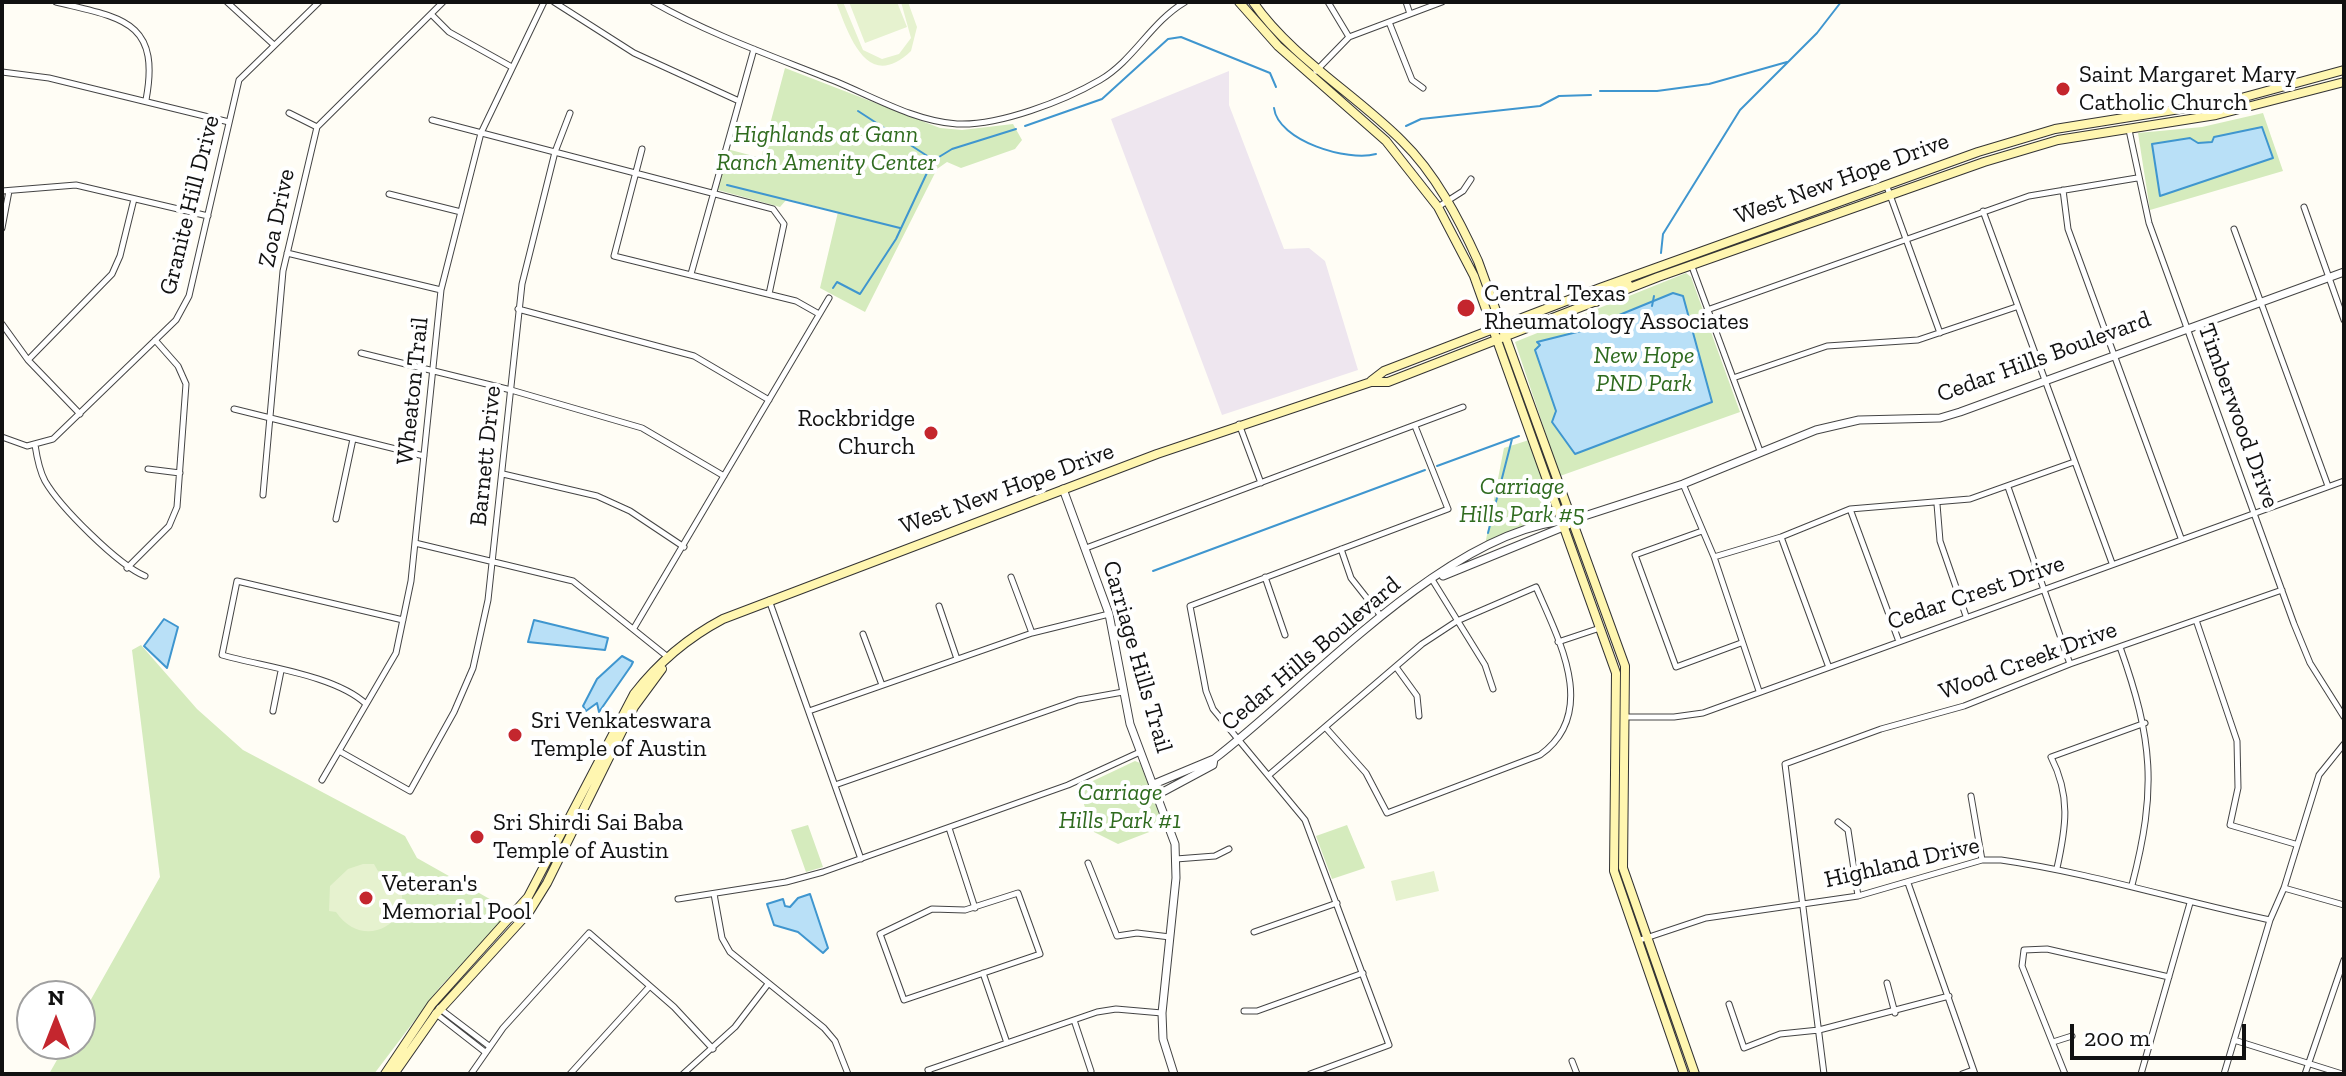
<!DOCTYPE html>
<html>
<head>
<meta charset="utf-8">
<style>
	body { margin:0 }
	#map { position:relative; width:2346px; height:1076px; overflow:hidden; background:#fffdf5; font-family:"Zilla Slab",serif }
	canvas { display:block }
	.frame { position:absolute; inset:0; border:4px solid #111; pointer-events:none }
	.north { position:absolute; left:16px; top:980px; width:80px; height:80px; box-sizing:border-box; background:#fff; border:2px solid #a0a0a0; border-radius:50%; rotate:0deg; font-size:22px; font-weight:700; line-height:32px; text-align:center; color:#111 }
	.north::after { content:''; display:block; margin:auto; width:28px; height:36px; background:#c4262e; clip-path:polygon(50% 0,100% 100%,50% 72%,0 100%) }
	.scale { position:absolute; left:2070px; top:1024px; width:176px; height:36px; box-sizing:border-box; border:4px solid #111; border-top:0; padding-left:10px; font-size:24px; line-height:28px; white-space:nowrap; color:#111; -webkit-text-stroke:6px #fff; paint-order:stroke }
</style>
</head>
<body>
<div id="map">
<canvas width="2346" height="1076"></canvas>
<div class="frame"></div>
<div class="north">N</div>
<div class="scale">200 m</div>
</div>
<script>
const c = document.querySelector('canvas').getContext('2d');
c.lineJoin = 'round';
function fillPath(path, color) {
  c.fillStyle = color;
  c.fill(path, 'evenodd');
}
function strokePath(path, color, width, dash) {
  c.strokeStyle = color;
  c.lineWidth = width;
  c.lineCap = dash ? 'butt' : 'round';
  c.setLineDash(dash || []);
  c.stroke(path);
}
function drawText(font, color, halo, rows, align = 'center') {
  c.font = font + ' "Zilla Slab",serif';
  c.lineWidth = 8;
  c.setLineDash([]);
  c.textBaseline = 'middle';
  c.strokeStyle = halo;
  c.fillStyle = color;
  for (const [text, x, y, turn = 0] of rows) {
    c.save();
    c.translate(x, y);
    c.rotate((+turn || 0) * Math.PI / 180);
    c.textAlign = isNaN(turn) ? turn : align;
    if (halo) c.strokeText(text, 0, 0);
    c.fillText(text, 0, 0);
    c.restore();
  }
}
fillPath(new Path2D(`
	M1229,71V105L1284,249L1309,248L1325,261L1358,370L1222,415L1111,119Z`), '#eee6ef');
fillPath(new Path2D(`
	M785,68L940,128L962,130L1013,124L1022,140L1015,149L961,168L947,162L937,169L865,312L820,288L838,212L787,199L780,207L718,190L727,149L761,158Z
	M2263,113L2283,171L2150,210L2138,133L2202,127Z
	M1686,273L1691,277L1740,412L1560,476L1515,342Z
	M1529,440L1555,517L1485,545L1504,448Z
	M141,645L197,709L243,750L405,836L417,858L511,911L440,987L374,1074H49L66,1044H80V1019L160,877L132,650Z
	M1135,761L1140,763L1165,826L1118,844L1094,832L1078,788Z
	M808,825L823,867L806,872L791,830Z
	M1347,825L1365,868L1332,879L1316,836Z`), '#d5ebbd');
fillPath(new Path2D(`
	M836,2H843L863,50L882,59L899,54L911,38L901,2H908L917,27L911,51C867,93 849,35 836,2Z
	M849,2H897L907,27L865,43Z
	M363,864H374L378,871L389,872V879H396C421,918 365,955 336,912L329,911L330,886L348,869Z
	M1434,871L1439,891L1396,901L1391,881Z`), '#e6f2cf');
const water = new Path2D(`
	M2262,127L2273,158L2160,196L2152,144L2190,138L2198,143L2212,142L2214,137Z
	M1673,293L1683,296L1712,402L1575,454L1552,422L1556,411L1535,350L1540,345L1537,342L1581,331V326L1585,329Z
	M164,619L178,627L167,668L144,646Z
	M534,620L608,638L605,650L528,642Z
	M622,656L633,662L631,666L599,712L597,703L586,711L583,706L597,679Z
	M810,894L828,948L823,953L798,932L774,925L767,904L783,899L785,906L790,907L798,898Z`);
fillPath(water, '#b9e0f7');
strokePath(water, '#3f96cf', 2);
strokePath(new Path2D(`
	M1600,91H1657L1709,84L1787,62
	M1274,108C1278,141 1348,162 1376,154
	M858,111L932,159
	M1025,126L1102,99L1168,39L1181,37L1270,73L1276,87
	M1406,126L1421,119L1540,106L1559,96L1591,95
	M934,160L952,149L1016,129
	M727,185L900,228
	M1661,253L1663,234L1740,110L1817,33L1841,2
	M833,288L837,282L860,294L896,239L933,160
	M1652,306L1654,296
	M1437,466L1519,436
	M1488,533L1512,439
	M1153,571L1425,470`), '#3f96cf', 2);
const minor = new Path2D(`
	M56,2C121,18 161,20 146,100
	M227,2L274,45
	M554,2L634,53L739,101
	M653,2C711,35 775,57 837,82C875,98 915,121 957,124C999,126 1064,101 1100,80C1134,60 1151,22 1185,2
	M1328,2L1349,37
	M1406,2L1410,14
	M431,14L449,32L510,66
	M1389,22L1412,80L1423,88
	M1316,71L1349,37L1442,2
	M2,72L49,78L229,122
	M289,113L317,127
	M432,120L773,209L784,224L769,294
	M2129,130L2149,223L2294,624L2310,663L2344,717
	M642,149L614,256L796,301L819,314
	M1886,184L1940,333
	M2063,190L2068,229L2181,538
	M2,191L76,185L208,216
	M389,194L461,212
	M1438,207L1463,191L1471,179
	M2304,207L2344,320
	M1983,211L2112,563
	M2,228L9,191
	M2234,229L2328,486
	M287,253L441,290
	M1691,264L1760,451
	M691,274L754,49
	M518,309L694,356L769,400
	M1707,310L2029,196L2137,178
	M2,324L28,360L80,414
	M361,353L511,390L642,428L724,476
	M28,360L112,274L120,256L134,199
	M1733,378L1827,346L1918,340L2016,307
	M234,409L424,456
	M1239,424L1261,483
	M2,437L27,446L53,439L176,320L189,296L239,80L319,2
	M35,445C37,458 39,470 45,481C60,507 118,565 145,576
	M148,469L180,473
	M503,474L597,496L630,511L684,547
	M1683,484L1714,557L1759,691
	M2008,487L2070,664
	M263,495L283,271L317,127L443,2
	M1937,504L1940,541L1966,616
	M1850,509L1898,639
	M336,519L353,439
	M1702,531L1635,555L1676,667L1741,643
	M1781,537L1828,665
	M415,543L573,581L669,658
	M1086,548L1463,407
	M1341,549L1351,578L1381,616
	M1714,557L1781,537L1850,509L1970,499L2074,462
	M127,568L169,526L177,507L186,384L178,366L155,340
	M1011,577L1032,633
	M1265,577L1285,635
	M1433,581L1485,665L1493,689
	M769,600L861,859
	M939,606L957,659
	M2196,620L2237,741L2238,788L2230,825L2295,844
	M634,628L829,298
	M863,634L882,685
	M1558,642L1600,628
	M2120,647C2153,740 2157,789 2132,885
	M1396,667L1417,696L1419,716
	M366,704C335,675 264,667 222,655L237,581L403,620
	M273,711L281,671
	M809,711L1032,633L1109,614
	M1624,717H1674L1703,713L2344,481
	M339,751L410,791L454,712L473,668L488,600L522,284L555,152L570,113
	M1269,775L1422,644L1457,621L1536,587C1559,640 1599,713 1540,755L1387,813L1366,773L1326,728
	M322,780L396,653L411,581L441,290L481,133L544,2
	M835,785L1078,700L1123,692
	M1971,796L1982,860
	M1838,822L1848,830L1858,896
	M949,828L975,908
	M1176,859L1215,856L1229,849
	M1088,863L1117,936L1137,933L1170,937
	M2057,868C2066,827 2071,796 2051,757L2145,723
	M1908,883L1975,1074
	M2284,888L2344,905
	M1018,893L1040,954L904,1000L880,934L932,909L965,910Z
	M714,894L722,938L730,952L824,1028L835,1041L848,1074
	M678,899L786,882L823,872L1068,785L1140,752
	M1254,932L1337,903
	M1637,941L1706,918L1858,896L1982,860H2001C2092,873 2179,901 2270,920
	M983,973L1007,1043
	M1887,983L1895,1013
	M1729,1004L1744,1048L1780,1034L1819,1030L1949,996
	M439,1008L489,1046
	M1244,1011H1257L1363,973
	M435,1013L485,1052
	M1074,1020L1091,1071
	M2234,1040L2342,1074
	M2053,1042L2072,1036
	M1572,1061L1577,1074
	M471,1074L503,1028L589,933L674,1007L713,1049
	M570,1074L650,986
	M683,1074L735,1027L768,984
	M930,1074L928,1070L1097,1012L1116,1009L1162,1013
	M1310,1074L1389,1045L1305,820L1213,709L1206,691L1190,606L1448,509L1415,426
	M1824,1074L1785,764L1881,729L1964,706L2070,664L2282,590
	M1962,1074L1973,1070
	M2065,1074L2022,966L2024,950L2047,949L2169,977
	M2141,1074L2190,903
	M2224,1074L2270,920L2284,888L2319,775L2344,744
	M2305,1074L2344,960`);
const tertiary = new Path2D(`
	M1063,489L1109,614L1130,724L1175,844L1176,878L1162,1013L1163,1039L1174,1074
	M1443,576L1568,525
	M1154,784L1214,759
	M1159,794L1213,765L1214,759C1310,686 1449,527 1572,520L1683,484L1816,430L1859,420L1940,418L1960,412L2344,272`);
const secondary = new Path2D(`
	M1239,2L1278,46L1386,141L1438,207L1474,276L1616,673L1614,871L1684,1074
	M1253,2C1291,57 1355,94 1402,141C1435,173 1459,219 1478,261L1625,666L1623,868L1695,1074
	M1596,302L1601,294L1628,284
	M1371,381L1384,371L1600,288L1978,152L2055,129L2230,101L2344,70
	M385,1074L432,1004L528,897L634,694C658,663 689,637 723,619L1157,454L1371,382H1388L1658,277L1984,162L2058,140L2216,115L2344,82
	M394,1074L436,1014L529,912L547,883L634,707L662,669`);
strokePath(minor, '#444', 7);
strokePath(tertiary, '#444', 9);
strokePath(secondary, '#333', 10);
strokePath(minor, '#fff', 5);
strokePath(tertiary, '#fff', 7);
strokePath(secondary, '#fff6b0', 8);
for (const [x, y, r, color] of [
	[2063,89,8,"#c4262e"],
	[1466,308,10,"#c4262e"],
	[931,433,8,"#c4262e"],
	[515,735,8,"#c4262e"],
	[477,837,8,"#c4262e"],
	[366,898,8,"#c4262e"]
]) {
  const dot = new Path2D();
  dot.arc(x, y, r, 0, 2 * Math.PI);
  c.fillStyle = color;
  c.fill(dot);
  strokePath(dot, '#fff', 3);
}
drawText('24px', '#111', '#fff', [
	["Saint Margaret Mary",2079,75],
	["Catholic Church",2079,103],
	["Central Texas",1484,294],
	["Rheumatology Associates",1484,322],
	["Rockbridge",915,419,"right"],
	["Church",915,447,"right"],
	["Sri Venkateswara",531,721],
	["Temple of Austin",531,749],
	["Sri Shirdi Sai Baba",493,823],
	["Temple of Austin",493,851],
	["Veteran's",382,884],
	["Memorial Pool",382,912]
], 'left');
drawText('italic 24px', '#2f6b1f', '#fff', [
	["Highlands at Gann",826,135],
	["Ranch Amenity Center",826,163],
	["New Hope",1644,356],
	["PND Park",1644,384],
	["Carriage",1522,487],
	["Hills Park #5",1522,515],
	["Carriage",1120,793],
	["Hills Park #1",1120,821]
]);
drawText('24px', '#111', '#fff', [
	["West New Hope Drive",1842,179,-20],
	["Granite Hill Drive",190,205,-76],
	["Zoa Drive",277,218,-78],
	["Cedar Hills Boulevard",2044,357,-20],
	["Wheaton Trail",413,391,-84],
	["Timberwood Drive",2238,416,70],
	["Barnett Drive",486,456,-84],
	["West New Hope Drive",1007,489,-20],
	["Cedar Crest Drive",1976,593,-19],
	["Cedar Hills Boulevard",1311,654,-40],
	["Carriage Hills Trail",1137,657,74],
	["Wood Creek Drive",2028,661,-20],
	["Highland Drive",1902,863,-13]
]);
</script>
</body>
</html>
